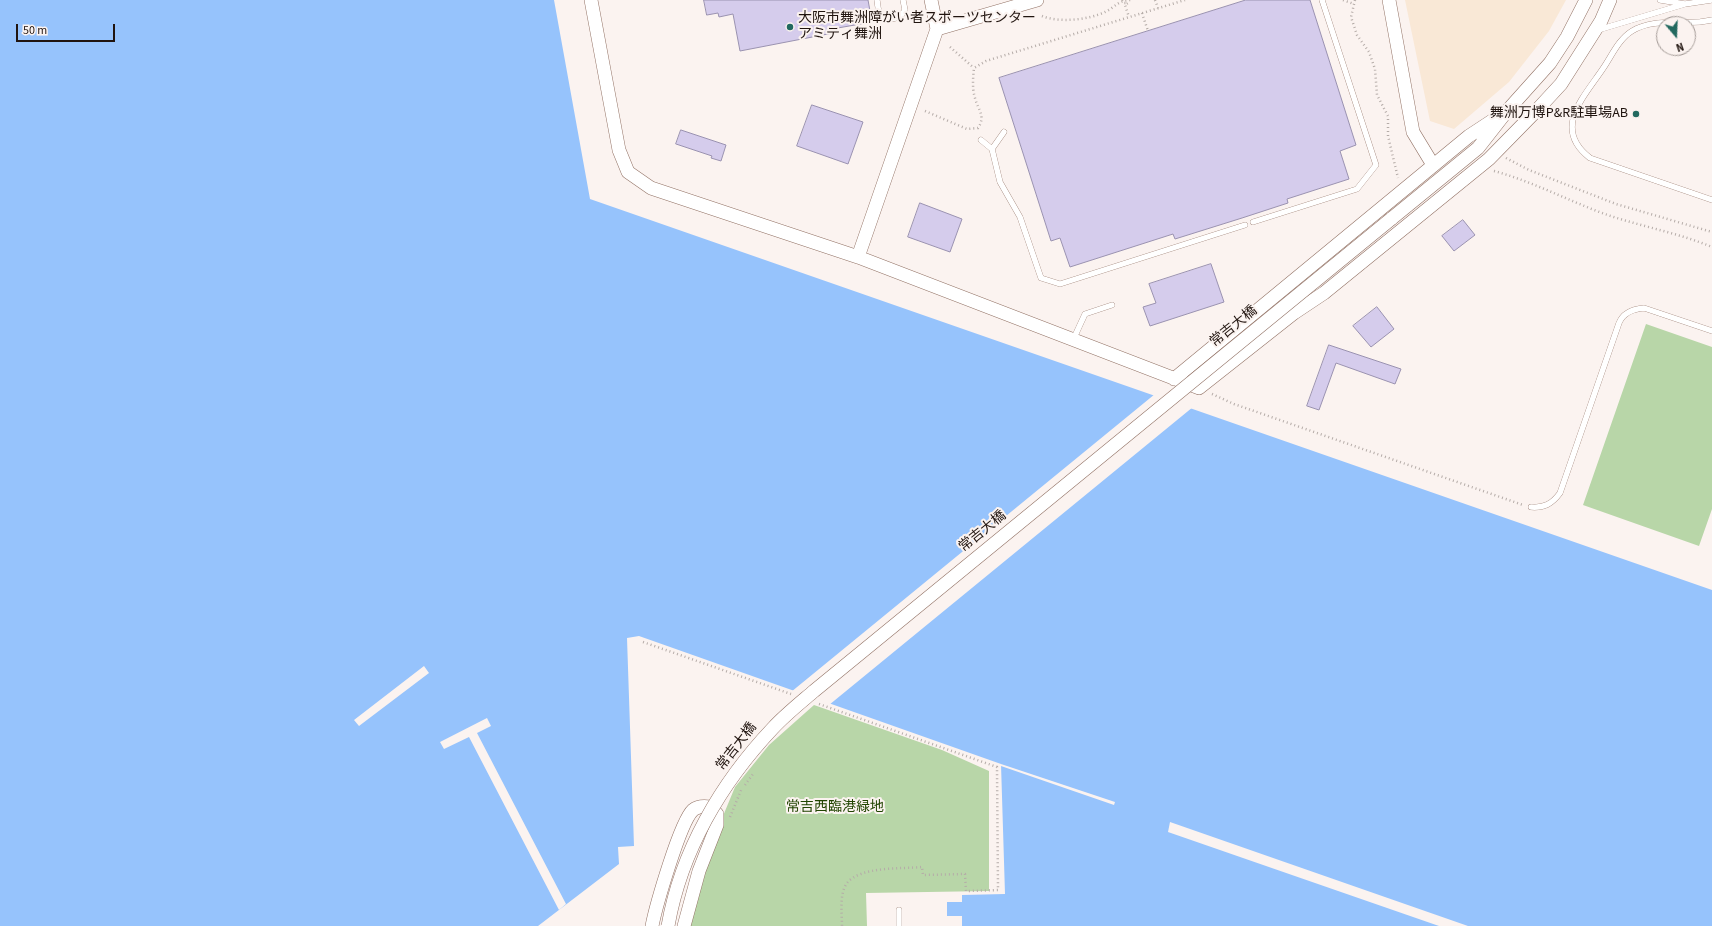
<!DOCTYPE html>
<html>
<head>
<meta charset="utf-8">
<style>
	body { margin:0 }
	#map { position:relative; width:1712px; height:926px; overflow:hidden; background:#fbf3f0; font-family:"Source Sans 3",sans-serif }
	canvas { display:block }
	.north { position:absolute; left:1656px; top:16px; width:40px; height:40px; box-sizing:border-box; background:#fbf3f0; border:1px solid #a39a96; border-radius:50%; rotate:161deg; font-size:11px; font-weight:700; line-height:16px; text-align:center; color:#20140f }
	.north::after { content:''; display:block; margin:auto; width:14px; height:18px; background:#22695f; clip-path:polygon(50% 0,100% 100%,50% 72%,0 100%) }
	.scale { position:absolute; left:16px; top:24px; width:99px; height:18px; box-sizing:border-box; border:2px solid #20140f; border-top:0; padding-left:5px; font-size:12px; line-height:14px; white-space:nowrap; color:#20140f; -webkit-text-stroke:3px #fbf3f0; paint-order:stroke }
</style>
</head>
<body>
<div id="map">
<canvas width="1712" height="926"></canvas>
<div class="north">N</div>
<div class="scale">50 m</div>
</div>
<script>
const c = document.querySelector('canvas').getContext('2d');
c.lineJoin = 'round';
function fillPath(path, color) {
  c.fillStyle = color;
  c.fill(path, 'evenodd');
}
function strokePath(path, color, width, dash) {
  c.strokeStyle = color;
  c.lineWidth = width;
  c.lineCap = dash ? 'butt' : 'round';
  c.setLineDash(dash || []);
  c.stroke(path);
}
function drawText(font, color, halo, rows, align = 'center') {
  c.font = font + ' "Source Sans 3","Noto Sans JP",sans-serif';
  c.lineWidth = 4;
  c.setLineDash([]);
  c.textBaseline = 'middle';
  c.strokeStyle = halo;
  c.fillStyle = color;
  for (const [text, x, y, turn = 0] of rows) {
    c.save();
    c.translate(x, y);
    c.rotate((+turn || 0) * Math.PI / 180);
    c.textAlign = isNaN(turn) ? turn : align;
    if (halo) c.strokeText(text, 0, 0);
    c.fillText(text, 0, 0);
    c.restore();
  }
}
fillPath(new Path2D(`
	M1405,0H1566L1549,31L1509,82L1454,129L1430,121Z`), '#f9e8d6');
fillPath(new Path2D(`
	M1646,324L1712,347V509L1699,546L1583,505Z
	M814,705L942,750L989,771V891L866,893L867,926H687L723,816L735,787L769,745Z`), '#b8d6a8');
fillPath(new Path2D(`
	M0,0H554L590,199L1712,590V926H962V916H947V902H962V895L1005,894L1001,764L639,636L627,638L634,846L618,847L619,864L538,926H0Z`), '#96c3fc');
fillPath(new Path2D(`
	M1155,394L1193,407L829,705L791,692Z
	M424,666L429,673L359,726L354,720Z
	M487,718L491,726L477,733L566,904L559,910L469,737L444,749L440,742Z
	M1001,764L1115,802L1114,805L1001,766Z
	M1170,822L1468,926H1439L1168,832Z`), '#fbf3f0');
const building = new Path2D(`
	M704,0H868L872,22L832,29L833,33L740,51L733,14L719,17L718,13L707,15Z
	M1246,0H1310L1356,145L1340,151L1349,179L1287,199L1288,203L1242,218L1175,239L1173,234L1070,267L1060,238L1051,241L999,78Z
	M812,105L863,122L848,164L797,146Z
	M681,130L726,145L721,161L711,158L712,156L676,144Z
	M920,203L962,219L950,252L908,237Z
	M1463,220L1475,235L1454,251L1442,236Z
	M1211,264L1224,302L1150,326L1143,307L1156,303L1149,284Z
	M1377,307L1394,329L1371,347L1353,326Z
	M1329,345L1401,369L1395,384L1336,363L1319,410L1307,406Z`);
fillPath(building, '#d5ccec');
strokePath(building, '#9a92b0', 1);
const service = new Path2D(`
	M877,0L879,14L887,20L900,17L905,10L903,0
	M1660,0L1685,4L1712,0
	M1712,20C1685,27 1657,16 1632,31C1619,39 1612,55 1604,67C1585,96 1551,128 1590,158L1712,200
	M1598,30L1685,4
	M1004,132L992,149L1000,182L1020,217L1041,278L1060,284L1245,225
	M981,140L992,149
	M1253,222L1357,189L1376,165L1322,0
	M1073,340L1085,314L1112,305
	M1531,507C1544,508 1552,504 1560,493L1619,323C1623,313 1633,309 1644,308L1712,331
	M899,910V926`);
const tertiary = new Path2D(`
	M591,0L619,150L628,172L651,188L858,257L1199,388L1294,313L1324,293L1489,159L1537,110L1561,84L1601,21L1610,0
	M1389,0L1413,132L1433,165
	M937,29L1037,0
	M1391,219L1478,148L1507,111L1550,63L1567,37L1586,0
	M858,257L937,29L931,0
	M1174,379L1469,136L1507,111
	M652,926C656,906 680,822 693,810C698,806 704,806 710,807L717,814V825L699,871L684,926`);
strokePath(service, '#927265', 6);
strokePath(tertiary, '#927265', 14);
strokePath(new Path2D(`
	M1122,0L1124,3H1128L1125,5L1129,17
	M1155,0L1158,8
	M1343,0L1354,4
	M1355,0L1351,17L1357,35L1369,52L1375,69L1377,95L1388,116V136L1398,178
	M1142,13L1148,31
	M1042,16C1059,23 1088,20 1105,12C1117,6 1118,0 1132,0
	M950,47L974,68
	M925,111L967,129L978,128C986,116 978,110 975,98C972,88 973,78 974,68L986,61L1185,0
	M1506,158L1529,170L1616,204L1712,232
	M1494,171C1531,181 1565,199 1602,213C1638,226 1676,232 1712,247
	M1212,394L1234,404L1523,505
	M643,642L791,694
	M819,704L997,767L998,890L966,891L965,874L923,875L922,867C902,869 861,866 847,883C839,894 842,913 842,926
	M730,817L742,788`), '#b5aca8', 2.5, [1, 3]);
strokePath(service, '#fff', 5.5);
strokePath(tertiary, '#fff', 13);
const tertiaryBridge = new Path2D(`
	M668,926C681,851 721,783 773,728C785,715 800,703 814,691L1391,219`);
strokePath(tertiaryBridge, '#927265', 14, []);
strokePath(new Path2D(`
	M745,785L753,774`), '#b5aca8', 2.5, [1, 3]);
strokePath(tertiaryBridge, '#fff', 13);
for (const [x, y, r, color] of [
	[790,27,4,"#22695f"],
	[1636,114,4,"#22695f"]
]) {
  const dot = new Path2D();
  dot.arc(x, y, r, 0, 2 * Math.PI);
  c.fillStyle = color;
  c.fill(dot);
  strokePath(dot, '#fbf3f0', 1.5);
}
drawText('14px', '#20140f', '#fbf3f0', [
	["大阪市舞洲障がい者スポーツセンター",798,19],
	["アミティ舞洲",798,35],
	["舞洲万博P&R駐車場AB",1628,114,"right"]
], 'left');
drawText('14px', '#20140f', '#fbf3f0', [
	["常吉大橋",1234,327,-39],
	["常吉大橋",983,532,-39],
	["常吉大橋",737,747,-52]
]);
drawText('14px', '#214401', '#fbf3f0', [
	["常吉西臨港緑地",835,808]
]);
</script>
</body>
</html>
